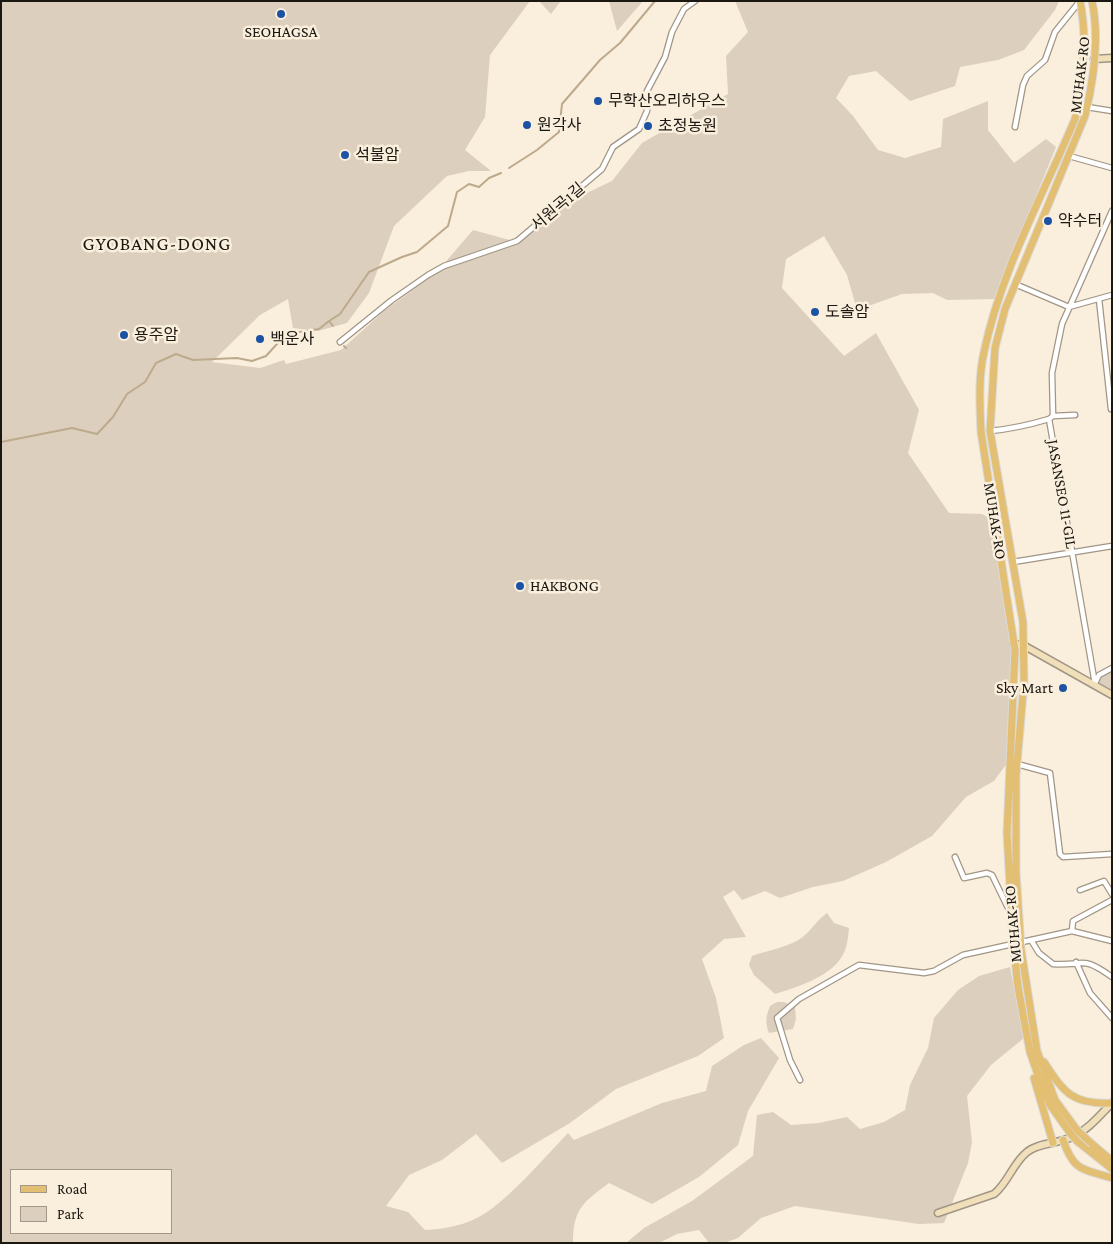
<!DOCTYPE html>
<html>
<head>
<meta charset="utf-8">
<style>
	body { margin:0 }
	#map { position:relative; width:1113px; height:1244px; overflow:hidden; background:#faeedc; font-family:"Crimson Pro",serif }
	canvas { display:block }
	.frame { position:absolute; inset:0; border:2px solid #1b1711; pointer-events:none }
	.legend { position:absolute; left:10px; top:1169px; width:162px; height:65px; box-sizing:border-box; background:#faeedc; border:1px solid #a1988b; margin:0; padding:6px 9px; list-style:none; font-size:15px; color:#1b1711 }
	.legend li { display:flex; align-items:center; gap:10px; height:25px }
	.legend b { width:25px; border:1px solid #a1988b }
</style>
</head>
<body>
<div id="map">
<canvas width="1113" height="1244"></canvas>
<div class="frame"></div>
<ul class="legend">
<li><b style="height:6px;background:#e3bf74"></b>Road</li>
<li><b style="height:14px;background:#dccfbd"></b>Park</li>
</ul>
</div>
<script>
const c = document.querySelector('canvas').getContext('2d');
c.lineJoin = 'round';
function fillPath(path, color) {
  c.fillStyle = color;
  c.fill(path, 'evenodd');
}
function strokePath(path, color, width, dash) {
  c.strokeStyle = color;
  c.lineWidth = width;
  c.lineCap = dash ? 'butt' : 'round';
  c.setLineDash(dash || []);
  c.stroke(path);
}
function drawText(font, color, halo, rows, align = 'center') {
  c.font = font + ' "Crimson Pro","Noto Sans KR",serif';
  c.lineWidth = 5;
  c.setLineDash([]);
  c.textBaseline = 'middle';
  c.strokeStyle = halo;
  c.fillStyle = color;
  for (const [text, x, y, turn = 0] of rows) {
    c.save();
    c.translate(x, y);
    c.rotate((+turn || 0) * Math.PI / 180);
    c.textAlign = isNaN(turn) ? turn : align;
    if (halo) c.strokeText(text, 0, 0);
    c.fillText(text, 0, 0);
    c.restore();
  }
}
fillPath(new Path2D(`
	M1,1H530L490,55L485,117L465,150L491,171H469L447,176L394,226L369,293L347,323L318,331L293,328L288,299L260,315L212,362L260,368L284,360L286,364L341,350L384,311L437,272L473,230L517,242L572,200L612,181L642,143L728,94L726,56L748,32L735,1H1059L1055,10L1024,50L998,60L960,67L955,86L910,101L876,71L849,76L836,98L853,116L878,150L905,158L941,147L943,119L988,101V130L1014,163L1046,139L1056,147L994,299L947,300L933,293L902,294L857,310L847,275L824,236L786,259L782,288L844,356L876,333L919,410L908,453L949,513L982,514L991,519L1012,623L1017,681L1018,723L1011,758L994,781L966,797L932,836L886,862L843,881L813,887L780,898L765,891L742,900L734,890L723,897L746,937L724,939L702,959L716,998L724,1038L698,1056L616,1089L570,1123L502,1163L476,1134L442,1160L409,1175L386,1206L408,1212L425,1230C445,1229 467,1225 484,1214C512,1196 544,1158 568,1133L574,1140L662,1103L706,1091L712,1066L744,1045L761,1038L779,1058L748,1111L738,1145L699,1177L652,1204L609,1183C584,1202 573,1208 573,1243H1ZM11,1170H171V1233H11Z
	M539,1H561L551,14Z
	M609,1H643L617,31Z
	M1112,670V691L1097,682L1100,676Z
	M827,913L834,923L849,928C848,938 847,950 841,958C829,977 795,988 775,994L754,975L749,965L752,956C768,950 791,947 804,936C813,928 817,920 827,913Z
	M1010,967L1024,1038L991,1065L967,1096L972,1142L968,1163L944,1223L919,1224L795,1206L761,1218L738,1238L724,1243H709L699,1230L677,1234L659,1243H626L644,1228L692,1201L753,1156L757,1115L773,1112L791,1125L819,1123L847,1117L860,1129L884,1122L905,1110L910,1085L928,1048L934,1018L958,990L979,976Z
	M777,1002H784L795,1007L796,1019L793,1029L769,1033C765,1023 766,1016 770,1006Z`), '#dccfbd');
strokePath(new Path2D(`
	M509,168L537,150L559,132L562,104L600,60L620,43L655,1
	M333,326L329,321L340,314L369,272L402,257L417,252L448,226L457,192L469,184L479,187L489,178L501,173
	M344,346L346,348
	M1,442L72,428L97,434L113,417L127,394L145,382L156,363L176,354L193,360L237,358L252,361L266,356L286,334L319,329L329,321`), '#bdaa8d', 2);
const street = new Path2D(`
	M1087,107L1112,111
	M1015,127L1023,85L1027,76L1045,60L1055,32L1080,1
	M1069,156L1112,168
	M1015,284L1069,307L1112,295
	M1099,299L1111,409
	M340,342L392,300L428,275L444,266L517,241L602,169L613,147L639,129L647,111V91L665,57L672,32L684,9L695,1
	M1053,416L1075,415
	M990,431C1011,429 1029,425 1049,419
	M1013,562L1112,546
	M1095,683L1099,675L1112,668
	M1095,684L1049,419L1053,416L1052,373L1062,324L1112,211
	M1017,764L1050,773L1060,854L1063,857L1112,854
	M955,857L964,878L987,873L992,875L1009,910
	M1080,890L1104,881L1112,894
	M1072,931L1073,921L1112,900
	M1031,940L1039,953L1053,964C1086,966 1081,955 1112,977
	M1076,962L1090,993L1112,1018
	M800,1080L790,1060L777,1018L799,999L859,965L924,973L934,971L963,955L1072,931L1112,941`);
const secondary = new Path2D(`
	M1094,59L1112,58
	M1014,644L1023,645L1112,695
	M938,1213L994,1194C1008,1183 1013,1163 1027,1152C1039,1142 1060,1144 1074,1136C1089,1129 1100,1115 1112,1103`);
const primary = new Path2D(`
	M1044,1062C1064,1093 1073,1105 1112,1103
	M1034,1078L1053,1143
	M1077,1130L1055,1100L1037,1051L1021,949L1016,872V776L1024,682L1023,622L990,431L995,348L1005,309L1085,116C1094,79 1100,39 1092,1
	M1070,1133L1050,1105L1037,1072L1030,1052L1018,987L1013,942L1007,833L1015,650L981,432C980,406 978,378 984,352C1001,271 1043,195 1075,119C1083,79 1088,41 1080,1
	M1063,1140C1074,1172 1083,1169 1112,1178
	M1077,1141L1112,1169
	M1092,1144L1112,1161`);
strokePath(street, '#a19686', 7);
strokePath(secondary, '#a19686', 9);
strokePath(primary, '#dbdad9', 9);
strokePath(street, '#fff', 4.5);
strokePath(secondary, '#f1dfba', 6);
strokePath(primary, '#e3bf74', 7);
const primaryBridge = new Path2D(`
	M1077,1130L1092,1144
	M1070,1133L1077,1141`);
strokePath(primaryBridge, '#dbdad9', 9, []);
strokePath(primaryBridge, '#e3bf74', 7);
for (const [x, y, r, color] of [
	[281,14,5,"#1c52a4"],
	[598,101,5,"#1c52a4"],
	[527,125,5,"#1c52a4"],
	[648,126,5,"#1c52a4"],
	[345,155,5,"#1c52a4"],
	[1048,221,5,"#1c52a4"],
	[815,312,5,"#1c52a4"],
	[124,335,5,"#1c52a4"],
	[260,339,5,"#1c52a4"],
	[520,586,5,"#1c52a4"],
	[1063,688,5,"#1c52a4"]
]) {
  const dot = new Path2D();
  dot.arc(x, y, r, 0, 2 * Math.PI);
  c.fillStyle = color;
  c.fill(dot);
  strokePath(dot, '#faeedc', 2);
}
drawText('16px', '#1b1711', '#faeedc', [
	["SEOHAGSA",281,32,"center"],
	["무학산오리하우스",608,101],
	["원각사",537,125],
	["초정농원",658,126],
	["석불암",355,155],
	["약수터",1058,221],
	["도솔암",825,312],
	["용주암",134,335],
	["백운사",270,339],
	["HAKBONG",530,586],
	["Sky Mart",1053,688,"right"]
], 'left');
drawText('16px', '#1b1711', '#faeedc', [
	["MUHAK-RO",1080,75,-83],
	["서원곡1길",558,207,-40],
	["JASANSEO 11-GIL",1062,494,80],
	["MUHAK-RO",995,521,81],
	["MUHAK-RO",1013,924,-95]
]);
c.letterSpacing = '1px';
drawText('19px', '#1b1711', '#faeedc', [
	["GYOBANG-DONG",157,244]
]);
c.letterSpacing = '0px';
</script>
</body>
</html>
